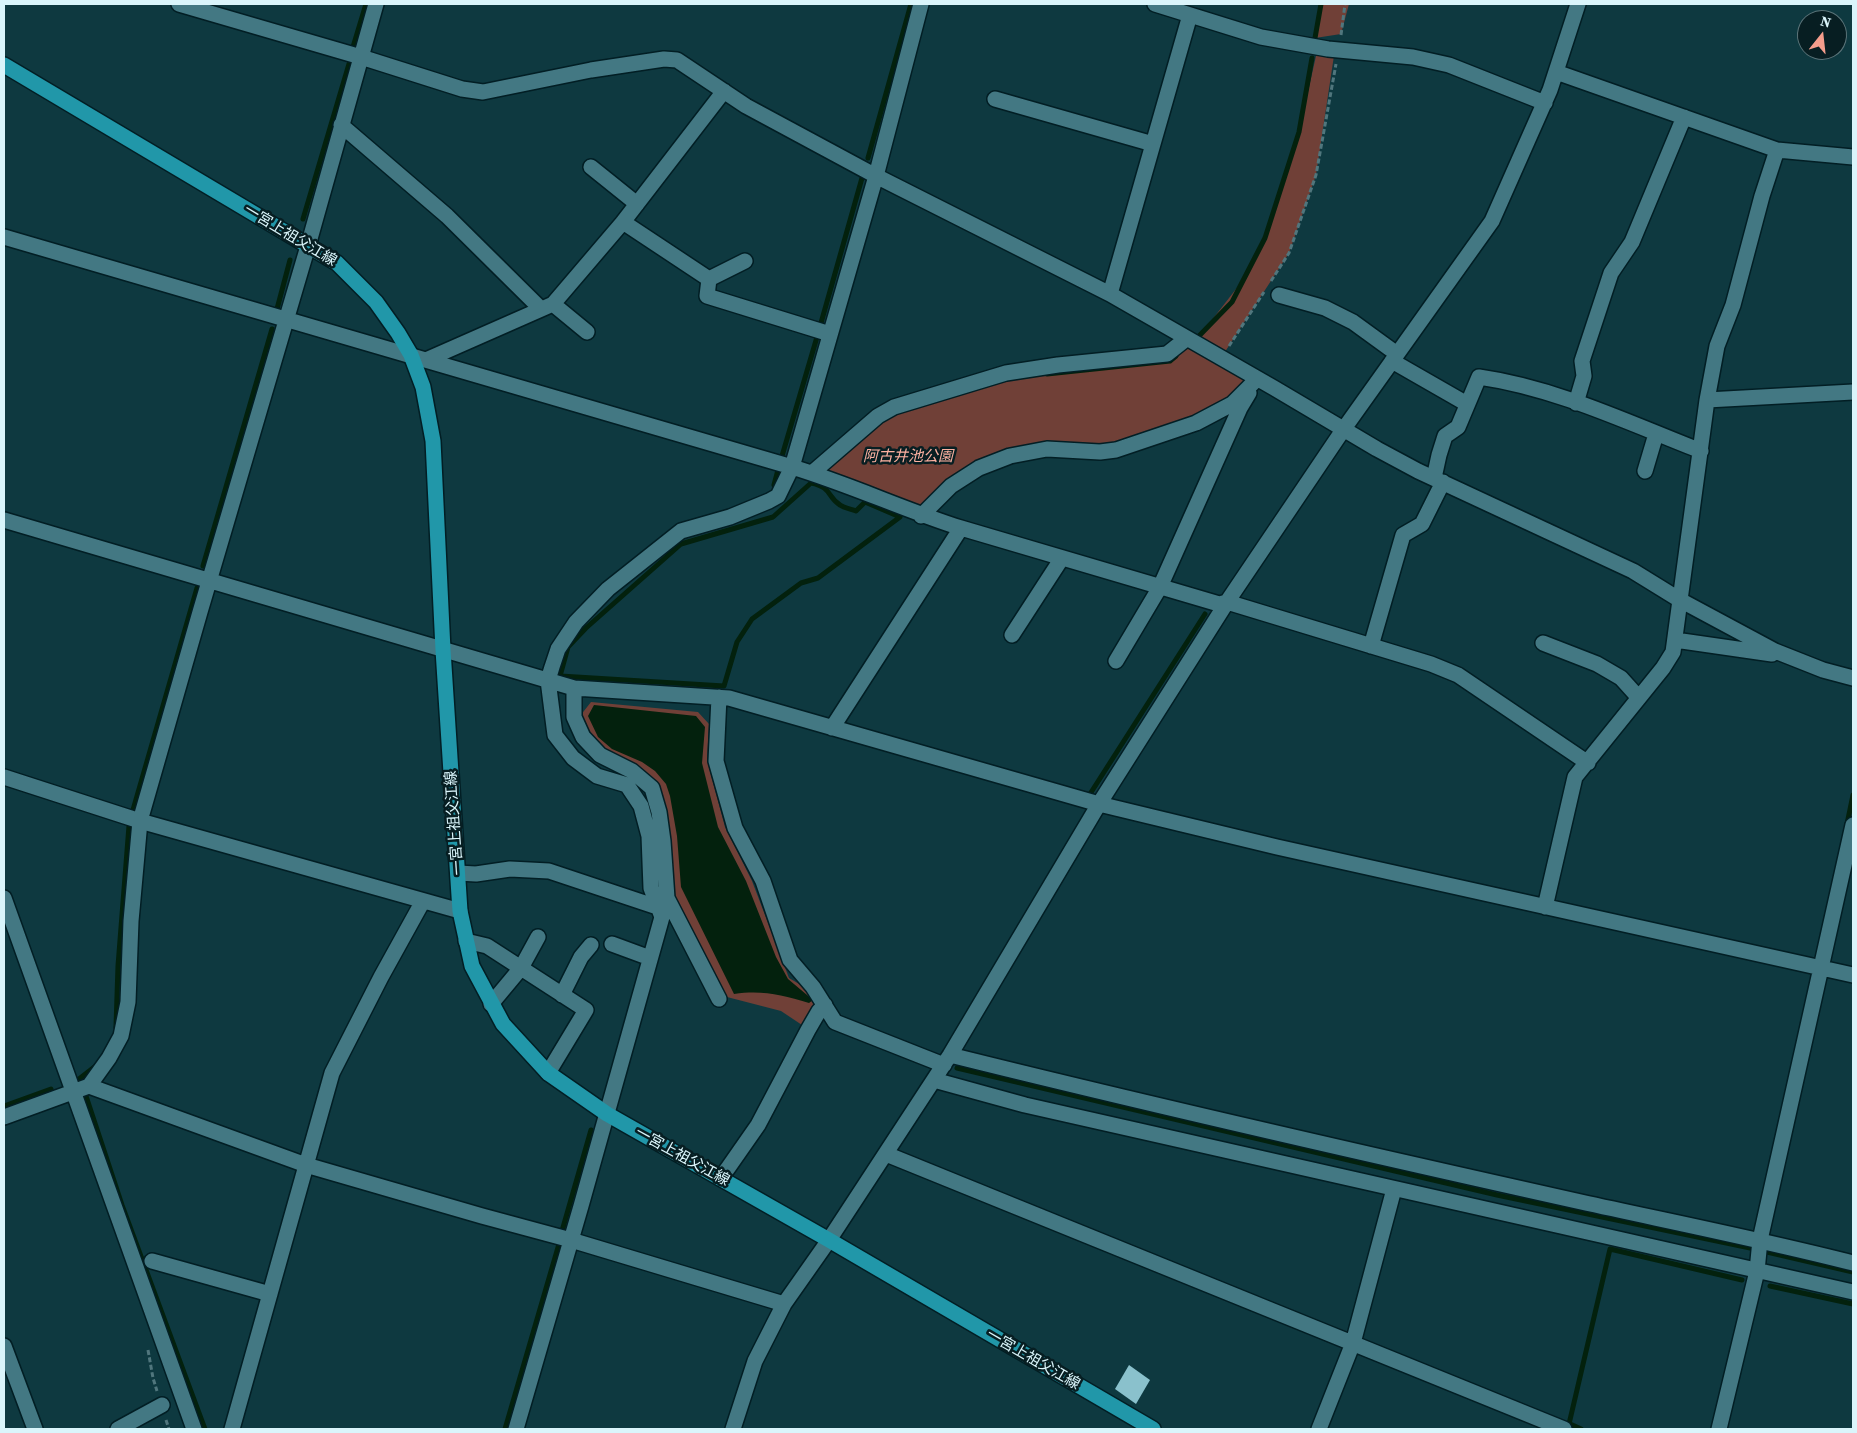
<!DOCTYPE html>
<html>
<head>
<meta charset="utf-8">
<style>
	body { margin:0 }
	#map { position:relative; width:1857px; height:1433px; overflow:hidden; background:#0e3940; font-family:"Source Serif 4",serif }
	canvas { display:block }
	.frame { position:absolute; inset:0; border:5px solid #daf5fb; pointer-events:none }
	.north { position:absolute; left:1797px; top:10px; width:50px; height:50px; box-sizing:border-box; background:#071e22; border:1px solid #5b7479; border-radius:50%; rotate:16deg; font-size:14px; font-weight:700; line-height:20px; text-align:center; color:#daf5fb }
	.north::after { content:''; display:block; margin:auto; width:18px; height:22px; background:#f49d8c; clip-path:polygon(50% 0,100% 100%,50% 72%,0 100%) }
</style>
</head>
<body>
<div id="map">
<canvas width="1857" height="1433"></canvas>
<div class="frame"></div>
<div class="north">N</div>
</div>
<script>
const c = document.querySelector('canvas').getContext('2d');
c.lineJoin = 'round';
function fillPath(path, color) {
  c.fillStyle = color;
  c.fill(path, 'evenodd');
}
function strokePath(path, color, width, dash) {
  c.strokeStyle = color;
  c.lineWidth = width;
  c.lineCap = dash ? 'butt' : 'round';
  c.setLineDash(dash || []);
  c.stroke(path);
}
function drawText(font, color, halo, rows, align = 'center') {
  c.font = font + ' "Source Serif 4","Noto Sans JP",serif';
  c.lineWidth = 5;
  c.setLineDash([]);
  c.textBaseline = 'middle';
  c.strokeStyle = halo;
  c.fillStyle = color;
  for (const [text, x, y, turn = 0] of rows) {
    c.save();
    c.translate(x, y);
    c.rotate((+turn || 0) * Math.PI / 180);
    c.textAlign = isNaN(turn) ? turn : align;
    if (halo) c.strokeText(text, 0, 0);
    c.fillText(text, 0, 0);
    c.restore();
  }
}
fillPath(new Path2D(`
	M1323,4H1349L1341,34L1315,38Z
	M1318,47L1335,49L1316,175L1289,253L1221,358L1257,379L1232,404L1155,437L979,468L921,516L812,473L878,416L969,384L1194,343L1243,280L1265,238L1299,132Z
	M591,702L698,712L709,724L707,760L725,827L752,881L789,978L811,991L816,1001L805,1027L781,1011L727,997L671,896L665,810L586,734L580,716Z`), '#704037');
fillPath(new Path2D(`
	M594,705L696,716L705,727L702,763L718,827L746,881L776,957L788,979L813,1000L809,1003C782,995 763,990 734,994L681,887L677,836L670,796L666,784L655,771L642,762L612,749L598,737L588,716Z`), '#03210d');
strokePath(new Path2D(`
	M1315,38L1321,4
	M353,47L366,4
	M868,158L911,4
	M303,219L349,64
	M277,309L290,260
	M821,323L862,178
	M1199,336L1232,302L1265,238L1299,132L1312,58
	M1047,374L1170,361L1176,356
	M782,456L817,337
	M811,483C832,487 827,497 840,505C844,508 851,509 856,511L865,502L900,517L818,578L801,583L752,619L737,642L724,686L560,676L568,647L586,628L681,544L773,517Z
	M774,485L778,470
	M203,566L272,329
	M1090,794L1205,614
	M133,810L197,588
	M1847,824L1853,795
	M116,1027L118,966L129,826
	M957,1068L1497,1195L1755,1249
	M79,1079L97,1065
	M86,1096L122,1205L205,1429
	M4,1106L51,1089
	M562,1231L591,1130
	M1767,1252L1853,1272
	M1770,1286L1853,1304
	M1568,1423L1581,1429
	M1569,1424L1610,1249L1742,1280
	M505,1429L559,1244`), '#03210d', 5);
fillPath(new Path2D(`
	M1129,1365L1150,1380L1136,1404L1115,1389Z`), '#8ac1cc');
const minor = new Path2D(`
	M179,4L361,57L462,89L483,92L591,70L664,59L677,60L746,106L876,176L1110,294L1274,388L1377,449L1418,471L1633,571L1680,600L1775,651L1823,670L1853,678
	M1155,4L1261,37L1328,49L1413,57L1449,65L1545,103
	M1556,72L1777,150L1853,157
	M995,99L1153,144
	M341,125L447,216L541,309
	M591,167L637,204
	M623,222L709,279L707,296L830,334
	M4,237L792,467C849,484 904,510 961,528L1219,604L1227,602L1431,664L1458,675L1588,763
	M709,279L745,261
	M1110,294L1190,15
	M1279,295L1325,308L1353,322L1397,354
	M553,304L587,332
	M428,359L553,304L623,222L724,91
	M1392,361L1467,404
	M1707,400L1853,392
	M1576,403L1584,376L1582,361L1611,273L1632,242L1684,117
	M1645,471L1656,434
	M812,473L878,416L894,407L1006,373L1058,365L1167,354L1186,339
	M1434,478L1439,455L1445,436L1458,427L1479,377C1556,388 1629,423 1701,451
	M921,516L951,486L979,468L1010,456L1047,449L1100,452L1116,450L1196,423L1232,404L1257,379
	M4,520L574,688L729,698L1099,804L1277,847L1853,975
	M1012,635L1062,558
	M1675,640L1772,654
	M1543,643L1597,664L1621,678L1639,698
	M1371,646L1403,535L1422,524L1443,482
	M1116,661L1160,587L1240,408L1249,393
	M574,688V717L583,737L600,755L632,771L652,788L659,812L663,841L667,898L719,999
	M719,697L716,761L735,828L763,881L790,960L813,987L835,1022L944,1065
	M832,728L961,528
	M4,777L140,821L460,911
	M458,873L476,874L510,869L549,871L663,909
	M4,898L194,1429
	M1545,907L1575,777L1663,668L1673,652L1707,400L1717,346L1733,305L1762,196L1777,150
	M466,941L487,946L586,1010L548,1073
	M612,944L650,958
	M562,995L581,957L591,945
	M491,1004L521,968L538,937
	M950,1055C1159,1107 1370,1155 1581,1202C1672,1222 1763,1240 1853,1263
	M934,1080L1025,1105L1853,1292
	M89,1086L306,1165L482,1216L571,1240L784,1304
	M4,1117L89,1086L109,1058L121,1036L128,1002L131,921L140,821L200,612L308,246L376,4
	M886,1154L1564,1429
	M721,1178L758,1125L808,1030L819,1011L825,1005
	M152,1261L270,1294
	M4,1346L35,1429
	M118,1429L162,1405
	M232,1429L332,1073L381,977L423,901
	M516,1429L581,1206L662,917L651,888L649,836L641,806L627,785L597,776L573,758L555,735L548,680L552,667L558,649L576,622L608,589L681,531L730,517L769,501L778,496L792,467L876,176L921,4
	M733,1429L755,1361L784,1304L829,1240L950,1055L1099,804L1227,602L1343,430L1492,221L1550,90L1578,4
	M1319,1429L1353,1343L1394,1189
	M1719,1429L1757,1271L1760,1240L1853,825`);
const major = new Path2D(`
	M4,65L337,263L376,302L398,333L411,355L423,387L433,441L443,650L460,911L472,966L503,1024L548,1073L607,1114L829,1240L1153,1429`);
strokePath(minor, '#021e24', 18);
strokePath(major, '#021e24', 18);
strokePath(new Path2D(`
	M1341,35L1345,4
	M1271,281L1289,253L1316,175L1336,64
	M1229,346L1264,292
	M148,1350L153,1378L157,1391
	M166,1420L169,1429`), '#50767d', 3, [5, 2.5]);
strokePath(minor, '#437883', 15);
strokePath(major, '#2197a9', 15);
drawText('15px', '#daf5fb', '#071e22', [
	["一宮上祖父江線",290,236,31],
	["一宮上祖父江線",455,823,-94],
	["一宮上祖父江線",682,1157,29],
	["一宮上祖父江線",1033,1360,30]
]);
drawText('italic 15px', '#fdb1a1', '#071e22', [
	["阿古井池公園",908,457]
]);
</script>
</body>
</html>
